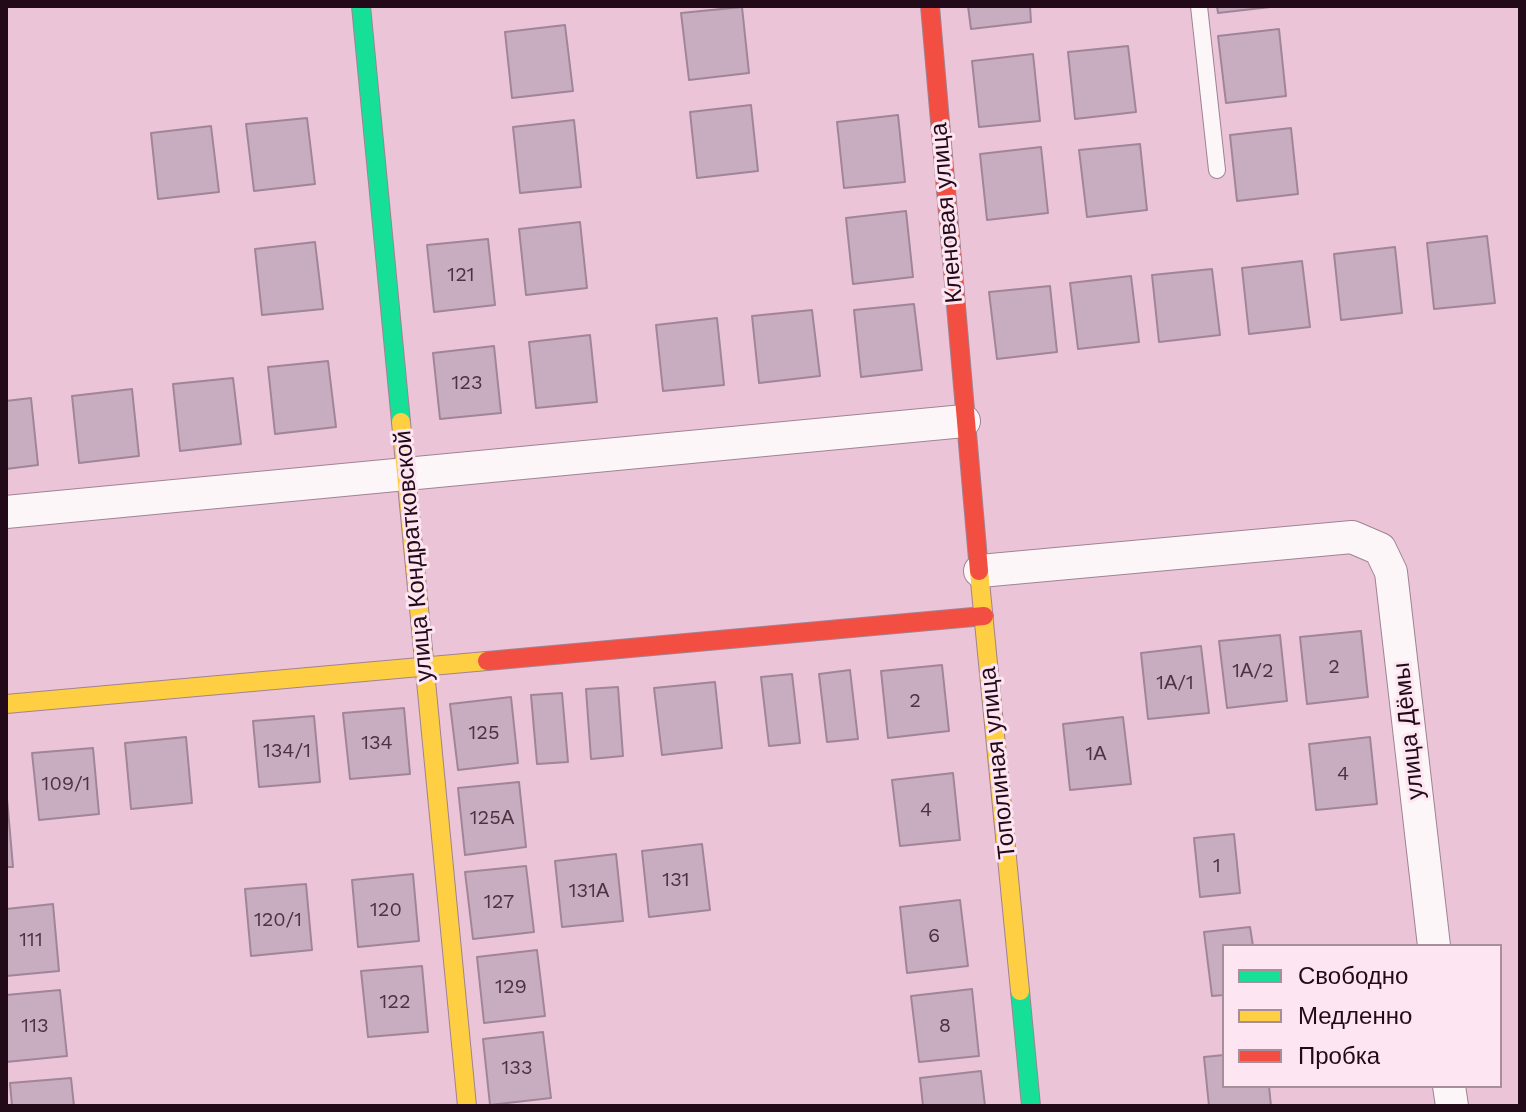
<!DOCTYPE html>
<html>
<head>
<meta charset="utf-8">
<style>
	body { margin:0 }
	#map { position:relative; width:1526px; height:1112px; overflow:hidden; background:#ebc4d8; font-family:"Work Sans",sans-serif }
	canvas { display:block }
	.frame { position:absolute; inset:0; border:8px solid #230a18; pointer-events:none }
	.legend { position:absolute; left:1222px; top:944px; width:280px; height:144px; box-sizing:border-box; background:#fde6f1; border:2px solid #a68e9a; margin:0; padding:10px 14px; list-style:none; font-size:24px; color:#230a18 }
	.legend li { display:flex; align-items:center; gap:16px; height:40px }
	.legend b { width:40px; border:2px solid #a68e9a }
</style>
</head>
<body>
<div id="map">
<canvas width="1526" height="1112"></canvas>
<div class="frame"></div>
<ul class="legend">
<li><b style="height:10px;background:#16e098"></b>Свободно</li>
<li><b style="height:10px;background:#ffcf43"></b>Медленно</li>
<li><b style="height:10px;background:#f24e42"></b>Пробка</li>
</ul>
</div>
<script>
const c = document.querySelector('canvas').getContext('2d');
c.lineJoin = 'round';
function fillPath(path, color) {
  c.fillStyle = color;
  c.fill(path, 'evenodd');
}
function strokePath(path, color, width, dash) {
  c.strokeStyle = color;
  c.lineWidth = width;
  c.lineCap = dash ? 'butt' : 'round';
  c.setLineDash(dash || []);
  c.stroke(path);
}
function drawText(font, color, halo, rows, align = 'center') {
  c.font = font + ' "Work Sans",sans-serif';
  c.lineWidth = 6;
  c.setLineDash([]);
  c.textBaseline = 'middle';
  c.strokeStyle = halo;
  c.fillStyle = color;
  for (const [text, x, y, turn = 0] of rows) {
    c.save();
    c.translate(x, y);
    c.rotate((+turn || 0) * Math.PI / 180);
    c.textAlign = isNaN(turn) ? turn : align;
    if (halo) c.strokeText(text, 0, 0);
    c.fillText(text, 0, 0);
    c.restore();
  }
}
const building = new Path2D(`
	M968,6H1030L1031,22L971,29Z
	M1217,6H1279L1218,13Z
	M742,7L749,73L689,80L681,13Z
	M565,25L573,91L512,98L505,32Z
	M1279,29L1286,96L1226,103L1218,36Z
	M1128,46L1136,112L1075,119L1068,52Z
	M1033,54L1040,121L979,127L972,61Z
	M751,105L758,171L697,178L690,112Z
	M898,115L905,182L844,188L837,122Z
	M307,118L315,184L254,191L246,124Z
	M574,120L581,187L520,193L513,127Z
	M211,126L219,192L158,199L151,133Z
	M1291,128L1298,194L1237,201L1230,135Z
	M1140,144L1147,210L1087,217L1079,150Z
	M1041,147L1048,213L987,220L980,154Z
	M906,211L913,277L853,284L846,218Z
	M580,222L587,288L526,295L519,229Z
	M1487,236L1495,303L1434,309L1427,243Z
	M488,239L495,305L434,312L427,245Z
	M315,242L323,309L262,315L255,249Z
	M1395,247L1402,313L1341,320L1334,254Z
	M1302,261L1310,327L1249,334L1242,268Z
	M1212,269L1220,335L1159,342L1152,275Z
	M1131,276L1139,342L1078,349L1070,283Z
	M1050,286L1057,352L997,359L989,292Z
	M914,304L922,370L861,377L854,310Z
	M812,310L820,376L759,383L752,316Z
	M717,318L724,385L663,391L656,325Z
	M590,335L597,402L536,408L529,342Z
	M494,346L501,413L440,419L433,353Z
	M328,361L336,427L275,434L268,367Z
	M233,378L241,444L180,451L173,384Z
	M132,389L139,456L79,463L72,396Z
	M31,398L38,465L6,469V401Z
	M1361,631L1368,697L1307,704L1300,637Z
	M1280,635L1287,701L1227,708L1219,641Z
	M1201,646L1209,713L1148,719L1141,653Z
	M942,665L949,731L888,738L881,671Z
	M850,670L858,739L827,742L819,674Z
	M792,674L800,743L769,746L761,677Z
	M715,682L722,748L662,755L654,688Z
	M618,687L623,756L591,759L586,689Z
	M562,693L568,762L537,764L531,695Z
	M511,697L518,763L458,770L450,704Z
	M404,708L410,774L350,779L343,713Z
	M314,716L320,782L259,787L253,721Z
	M1123,717L1131,784L1070,790L1063,724Z
	M186,737L192,803L131,809L125,743Z
	M1370,737L1377,804L1316,810L1309,744Z
	M93,748L99,814L39,820L32,753Z
	M953,773L960,840L900,846L892,780Z
	M519,782L526,847L465,855L458,788Z
	M6,787L13,867H6Z
	M1234,834L1240,893L1200,897L1194,838Z
	M702,844L710,910L649,917L642,851Z
	M616,854L623,921L562,927L555,861Z
	M526,866L534,932L473,939L465,872Z
	M413,874L419,941L358,947L352,880Z
	M306,884L312,950L251,956L245,889Z
	M960,900L968,966L907,973L900,907Z
	M53,904L59,971L6,976V909Z
	M1250,927L1253,946H1224V995L1212,996L1204,932Z
	M537,950L545,1016L484,1023L477,957Z
	M422,966L428,1032L368,1037L361,971Z
	M972,989L979,1056L919,1062L911,996Z
	M60,990L67,1056L6,1062V995Z
	M543,1032L551,1098L490,1105L483,1039Z
	M1224,1055V1086H1269L1271,1106H1209L1204,1057Z
	M981,1071L985,1106H923L920,1078Z
	M71,1078L74,1106H12L10,1083Z`);
fillPath(building, '#c7adbf');
strokePath(building, '#a08598', 2);
const lane = new Path2D(`
	M1199,6L1217,170`);
const street = new Path2D(`
	M6,512L964,421
	M980,571L1352,537L1380,549L1391,572L1434,946
	M1449,1086L1452,1106`);
const fast = new Path2D(`
	M361,6L401,422
	M1020,991L1031,1106`);
const slow = new Path2D(`
	M401,422L467,1106
	M979,571L1020,991
	M6,704L487,661`);
const jam = new Path2D(`
	M930,6L979,571
	M487,661L984,616`);
strokePath(lane, '#a08392', 18);
strokePath(street, '#a08392', 34);
strokePath(fast, '#a08392', 20);
strokePath(slow, '#a08392', 20);
strokePath(jam, '#a08392', 20);
strokePath(lane, '#fcf6f9', 16);
strokePath(street, '#fcf6f9', 32);
strokePath(fast, '#16e098', 18);
strokePath(slow, '#ffcf43', 18);
strokePath(jam, '#f24e42', 18);
drawText('20px', '#4c3342', null, [
	["121",461,275],
	["123",467,383],
	["2",1334,667],
	["1А/2",1253,671],
	["1А/1",1175,683],
	["2",915,701],
	["125",484,733],
	["134",377,743],
	["134/1",287,751],
	["1А",1096,754],
	["4",1343,774],
	["109/1",66,784],
	["4",926,810],
	["125А",492,818],
	["1",1217,866],
	["131",676,880],
	["131А",589,891],
	["127",499,902],
	["120",386,910],
	["120/1",278,920],
	["6",934,936],
	["111",31,940],
	["129",511,987],
	["122",395,1002],
	["113",35,1026],
	["8",945,1026],
	["133",517,1068]
]);
drawText('24px', '#230a18', '#fde6f1', [
	["Кленовая улица",947,213,-95],
	["улица Кондратковской",414,556,-95],
	["улица Дёмы",1409,731,-96],
	["Тополиная улица",998,763,-96]
]);
</script>
</body>
</html>
